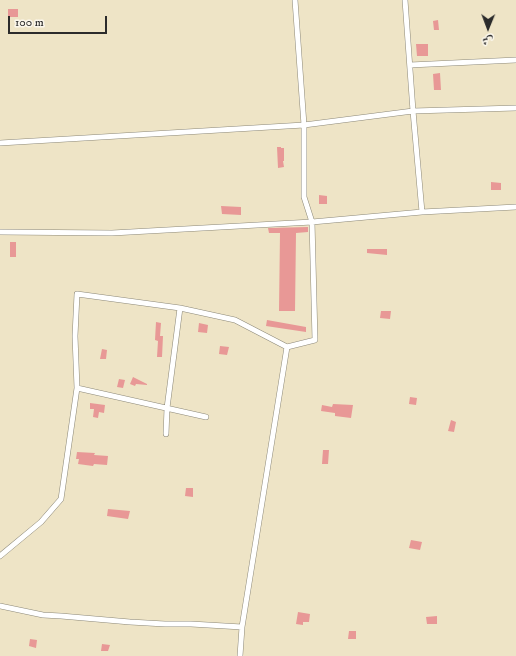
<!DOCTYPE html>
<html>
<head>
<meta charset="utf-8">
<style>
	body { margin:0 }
	#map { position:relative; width:516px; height:656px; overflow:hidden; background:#eee4c6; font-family:"IM FELL DW Pica",Amiri,serif }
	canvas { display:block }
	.north { position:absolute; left:468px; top:8px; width:40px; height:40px; -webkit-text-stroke:3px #fbf7ec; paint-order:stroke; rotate:181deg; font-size:11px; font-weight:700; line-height:16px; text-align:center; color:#2b2b2b }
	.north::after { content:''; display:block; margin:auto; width:14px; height:18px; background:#2b2b2b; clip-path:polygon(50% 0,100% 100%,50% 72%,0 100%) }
	.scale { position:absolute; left:8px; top:16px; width:99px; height:18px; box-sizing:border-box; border:2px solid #2b2b2b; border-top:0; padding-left:5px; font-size:12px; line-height:14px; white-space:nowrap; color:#2b2b2b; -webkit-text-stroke:3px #fbf7ec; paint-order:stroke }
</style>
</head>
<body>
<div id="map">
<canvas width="516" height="656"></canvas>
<div class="north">ش</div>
<div class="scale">100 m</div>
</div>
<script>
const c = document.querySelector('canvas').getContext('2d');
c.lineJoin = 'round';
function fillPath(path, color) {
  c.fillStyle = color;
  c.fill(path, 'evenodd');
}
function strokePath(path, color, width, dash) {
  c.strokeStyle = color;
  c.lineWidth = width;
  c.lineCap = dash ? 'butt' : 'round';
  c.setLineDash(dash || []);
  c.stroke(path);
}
fillPath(new Path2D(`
	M8,9H18V17H8Z
	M438,20L439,30H434L433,21Z
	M416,44H428V56H417Z
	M440,73L441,90H434L433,74Z
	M277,147H281V148H284V161H283L284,167L278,168Z
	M491,182L501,183V190H491Z
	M319,195L327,196V204H319Z
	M221,206L241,207V215L222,214Z
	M308,227V232L296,233L295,311H279L280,233H269L268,228Z
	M10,242H16V257H10Z
	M367,249H387V255L367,253Z
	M381,311H391L390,319L380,318Z
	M267,320L306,327V332L266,326Z
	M156,322L161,323L160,336H163L162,357H157L158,341L155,340Z
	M199,323L208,325L207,333L198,332Z
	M220,346L229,347L227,355L219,354Z
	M102,349L107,350L106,359H100Z
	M133,377L147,384V385L136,384L135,386L130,384Z
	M119,379L125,380L123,388L117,387Z
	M410,397L417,398L416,405L409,404Z
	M90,403L105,405L104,413L99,412L98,418L93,417L94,409H90Z
	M333,404L353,405L351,418L335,416V413L321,411L322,405L332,407Z
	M451,420L456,422L454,432L448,431Z
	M323,450H329L328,464H322Z
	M77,452L95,453L94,455L108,456L107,465L94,464L93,466L78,464L79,459H76Z
	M186,488H193V497L185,496Z
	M108,509L130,511L128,519L107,516Z
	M411,540L422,542L420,550L409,548Z
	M298,612L310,614L309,622H303V625L296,624Z
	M437,616V624H427L426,617Z
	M349,631H356V639H348Z
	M30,639L37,640L36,648L29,646Z
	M102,644L110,645L108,651H101Z`), '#e89896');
const street = new Path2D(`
	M405,0L413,111L422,212
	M410,65L516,60
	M0,143L304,125L413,111L516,108
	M0,232L112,233L312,222L422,212L516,207
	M77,388L206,417
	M166,434L167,408L180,308
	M0,556L41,522L61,499L77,388L75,336L77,294L180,308L235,320L287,347L315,340L312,222L304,197V125L295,0
	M0,606L43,615L61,616L130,622L165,624H191L242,627
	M240,656L242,627L287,347`);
strokePath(street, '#8c8878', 6);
strokePath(street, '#fff', 5);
</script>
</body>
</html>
